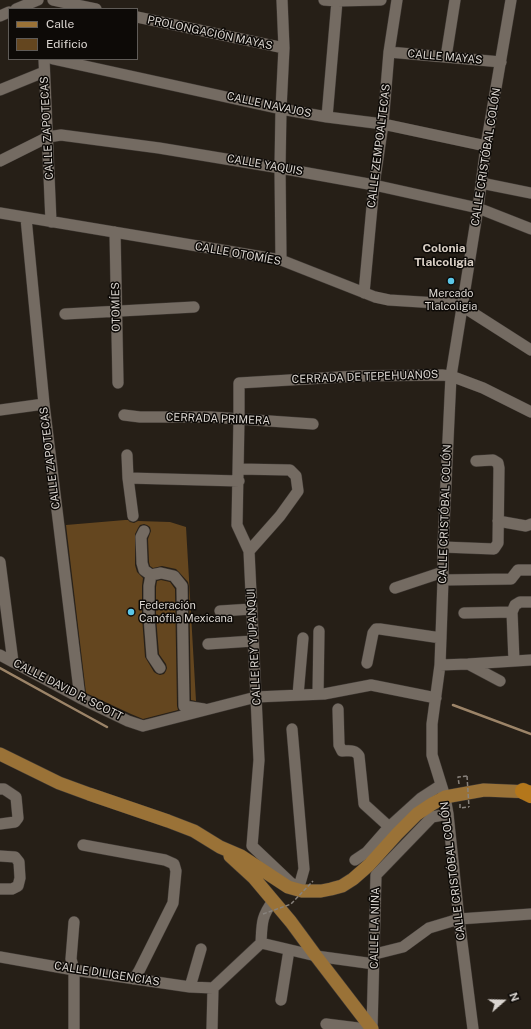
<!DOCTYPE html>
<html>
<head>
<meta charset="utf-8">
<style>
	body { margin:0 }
	#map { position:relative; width:531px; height:1029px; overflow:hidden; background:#261f17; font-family:"Public Sans",sans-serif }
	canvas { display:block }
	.legend { position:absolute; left:8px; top:8px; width:130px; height:52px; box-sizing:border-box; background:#0d0a07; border:1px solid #5f5b57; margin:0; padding:5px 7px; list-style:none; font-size:12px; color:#dad5d0 }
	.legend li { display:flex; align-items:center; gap:8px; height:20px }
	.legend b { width:20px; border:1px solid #5f5b57 }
	.north { position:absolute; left:483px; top:981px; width:40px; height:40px; -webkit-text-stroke:3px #0d0a07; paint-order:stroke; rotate:70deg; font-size:11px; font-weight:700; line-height:16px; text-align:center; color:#dad5d0 }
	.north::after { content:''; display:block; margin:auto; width:14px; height:18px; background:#dad5d0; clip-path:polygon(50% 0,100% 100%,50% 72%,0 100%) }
</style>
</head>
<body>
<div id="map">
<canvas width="531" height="1029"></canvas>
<ul class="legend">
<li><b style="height:5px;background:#9a7237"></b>Calle</li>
<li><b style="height:11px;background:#64461f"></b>Edificio</li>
</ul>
<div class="north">N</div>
</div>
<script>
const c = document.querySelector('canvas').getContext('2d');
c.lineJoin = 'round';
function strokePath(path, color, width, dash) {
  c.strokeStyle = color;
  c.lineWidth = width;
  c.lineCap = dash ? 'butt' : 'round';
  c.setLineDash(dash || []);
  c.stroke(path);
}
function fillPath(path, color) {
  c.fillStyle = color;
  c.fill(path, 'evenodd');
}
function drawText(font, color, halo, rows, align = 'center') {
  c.font = font + ' "Public Sans",sans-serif';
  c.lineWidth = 3;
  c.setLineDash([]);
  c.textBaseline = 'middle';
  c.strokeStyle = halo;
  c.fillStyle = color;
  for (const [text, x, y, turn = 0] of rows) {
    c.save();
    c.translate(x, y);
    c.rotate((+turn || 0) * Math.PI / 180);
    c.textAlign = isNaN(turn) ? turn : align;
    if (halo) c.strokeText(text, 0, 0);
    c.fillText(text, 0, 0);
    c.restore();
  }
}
strokePath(new Path2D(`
	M0,668L65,704L107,727
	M453,705L531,734`), '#9c8468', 2.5);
fillPath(new Path2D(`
	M125,520H128L130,522L134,523L138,521L170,522L186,527L196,701L191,700L189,586L188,582L179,572L176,569L162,566L153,568L150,566L149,562L148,539L151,531L150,527L147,525L144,524L140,525L138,528L135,534V565L137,572L143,578L142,586V617L145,657L154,672L157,674L160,675L164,674L166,671L167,668L166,664L159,654L156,617V587L157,581L161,580L170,582L175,589L177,706L178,710L143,719L131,714L86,693L66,525Z`), '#64461f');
const minor = new Path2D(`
	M53,0L96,9
	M324,0L337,1L381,0
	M16,9L38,0
	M0,16L9,12
	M137,17L284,48
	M389,52L501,62
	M446,57L455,0
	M44,59L51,222
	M53,59L281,109L327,117L383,124L486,146
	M0,90L44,72
	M327,117L337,1
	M0,161L48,137L61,135L159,148L280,168L374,185L478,208L531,229
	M481,183L531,193
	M0,213L281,260L375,297L389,300L453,304L462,306L531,350
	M26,218L44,404L80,698
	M115,232L118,383
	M281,260L280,168L281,109L284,48L282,0
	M364,293L374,185L383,124L389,52L397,0
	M65,314L194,307
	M0,410L44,404
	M124,415L140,417H211L313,424
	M127,455L128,478L133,516
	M239,469L290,470L296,476L298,491L280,516L249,551
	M128,478L239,481
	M498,521L526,526L531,524
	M144,531L141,537L142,563L144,570L151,575
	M443,547L494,549L498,543L499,468L498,463L493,460L476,461
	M0,562L13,662
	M443,580L511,579L518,570H531
	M395,588L443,572
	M220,611L252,609
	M464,613L512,612
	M208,644L253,641
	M0,655L80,698L128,721L143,726L256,697L324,694L371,685L436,698
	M514,661L512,612L515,605L520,602H531
	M367,663L373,633L376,629H380L441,638
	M468,664L500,681
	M440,665L468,664L531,660
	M160,668L152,656L149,617V586L151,575L161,573L174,576L182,586L184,706L204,709
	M318,694L319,631
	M298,695L303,638
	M338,709L339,745L342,751C349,751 355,749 359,756L364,804L397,834
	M292,729L304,869L299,887
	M0,789H4L16,797L18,818L15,822L0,824
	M83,845L165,860L174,864L176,871L173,903L139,971L134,979
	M0,856L15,857L19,862L20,878L18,886L12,889H0
	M355,860L367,852L389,827L421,798L441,785
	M297,886L291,883L252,846L259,760L249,551L237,525L239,419V383L357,376L442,375L451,376L483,388L531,412
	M261,943L316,956L374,964
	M375,954L403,947L429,928L459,919L531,914
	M0,957L74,970L190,987L213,988
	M190,987L201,949
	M281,1000L289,950
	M326,1024L366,1029
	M74,1029V970L71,959L74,922
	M212,1029L213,988L261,943C262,924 261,917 273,901
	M372,1029L376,875L432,817L448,814
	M473,1029L459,919L448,814L445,797L432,755V724L440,665L443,580V547L451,376L478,208L486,146L511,0`);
const major = new Path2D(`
	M0,754L59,783L89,794L168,821L194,831L220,847L241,856L288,887L302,891H321L331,889L342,886L353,879L369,865L397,834L417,814L432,804L445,797L484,790L531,792
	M230,856L254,878L291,922L316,956L372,1029`);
const highway = new Path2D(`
	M523,791L531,795`);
strokePath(minor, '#403a35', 12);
strokePath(major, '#403a35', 14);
strokePath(highway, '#403a35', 17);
strokePath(new Path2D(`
	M459,784L458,777L467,776
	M460,804V808L469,807`), '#88827c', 1.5, [4, 2]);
strokePath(minor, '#746b62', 11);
strokePath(major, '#9a7237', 13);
strokePath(highway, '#b4771b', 16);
strokePath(new Path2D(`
	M467,776L469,807
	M263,914L291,904L313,881`), '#88827c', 1.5, [4, 2]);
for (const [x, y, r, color] of [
	[451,281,4,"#5cc7e8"],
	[131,612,4,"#5cc7e8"]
]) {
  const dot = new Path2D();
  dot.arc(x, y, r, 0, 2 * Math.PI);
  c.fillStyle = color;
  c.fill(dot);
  strokePath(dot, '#0d0a07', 1.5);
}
drawText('11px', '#dad5d0', '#0d0a07', [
	["PROLONGACIÓN MAYAS",210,33,12],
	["CALLE MAYAS",445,57,5],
	["CALLE NAVAJOS",269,105,12],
	["CALLE ZAPOTECAS",47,128,-93],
	["CALLE ZEMPOALTECAS",379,146,-83],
	["CALLE CRISTÓBAL COLÓN",486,157,-81],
	["CALLE YAQUIS",265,165,10],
	["CALLE OTOMÍES",238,254,10],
	["OTOMÍES",116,307,-91],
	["CERRADA DE TEPEHUANOS",365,377,-2],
	["CERRADA PRIMERA",218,419,2],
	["CALLE ZAPOTECAS",50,458,-97],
	["CALLE CRISTÓBAL COLÓN",445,514,-88],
	["CALLE REY YUPANQUI",254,647,-93],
	["CALLE DAVID R. SCOTT",68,690,27],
	["CALLE CRISTÓBAL COLÓN",453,871,-97],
	["CALLE LA NIÑA",375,928,-89],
	["CALLE DILIGENCIAS",107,974,9]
]);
drawText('11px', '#dad5d0', '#0d0a07', [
	["Mercado",451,294],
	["Tlalcoligia",451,307],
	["Federación",139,606,"left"],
	["Canófila Mexicana",139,619,"left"]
]);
drawText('bold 12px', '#d9cfc5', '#0d0a07', [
	["Colonia",444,248],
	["Tlalcoligia",444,262]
]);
</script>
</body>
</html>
